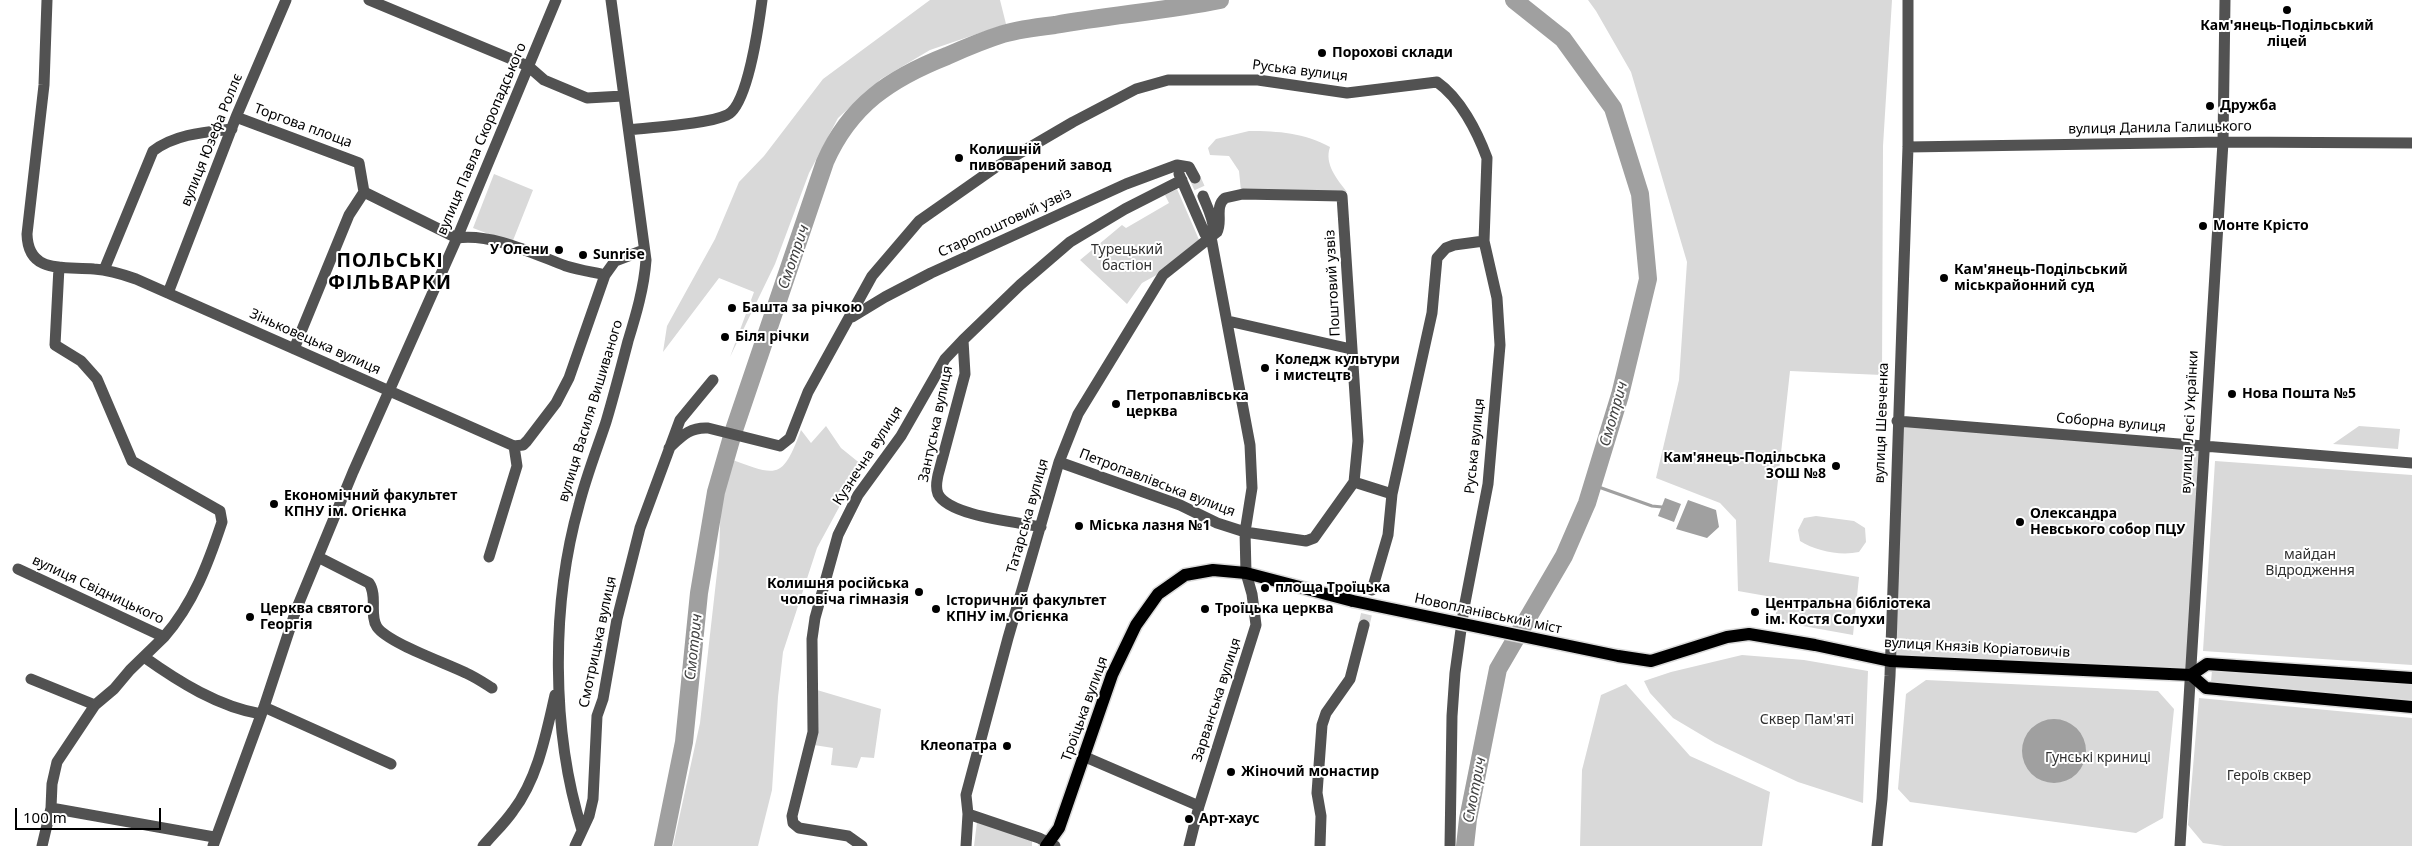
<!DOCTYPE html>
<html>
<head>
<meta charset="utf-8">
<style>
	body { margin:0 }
	#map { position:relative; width:2412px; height:846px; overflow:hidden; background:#fff; font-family:"Noto Sans",sans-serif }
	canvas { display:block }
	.scale { position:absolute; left:15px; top:808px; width:146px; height:22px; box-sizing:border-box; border:2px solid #000; border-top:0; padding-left:6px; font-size:15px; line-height:18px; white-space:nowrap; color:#000; -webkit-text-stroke:4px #fff; paint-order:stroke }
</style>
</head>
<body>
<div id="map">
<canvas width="2412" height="846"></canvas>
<div class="scale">100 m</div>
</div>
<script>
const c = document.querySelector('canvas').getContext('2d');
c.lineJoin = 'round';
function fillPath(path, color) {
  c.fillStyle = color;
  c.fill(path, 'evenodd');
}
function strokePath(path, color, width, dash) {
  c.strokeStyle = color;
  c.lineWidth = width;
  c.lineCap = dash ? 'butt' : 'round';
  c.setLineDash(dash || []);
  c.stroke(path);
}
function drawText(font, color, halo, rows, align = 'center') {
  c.font = font + ' "Noto Sans",sans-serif';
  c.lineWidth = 4;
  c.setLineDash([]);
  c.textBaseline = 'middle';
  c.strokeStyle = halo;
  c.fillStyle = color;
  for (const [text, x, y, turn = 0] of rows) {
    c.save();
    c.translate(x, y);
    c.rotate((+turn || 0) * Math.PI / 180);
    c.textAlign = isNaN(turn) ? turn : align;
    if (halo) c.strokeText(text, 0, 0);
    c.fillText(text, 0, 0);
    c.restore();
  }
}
fillPath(new Path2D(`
	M930,0H1000L1006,24L930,50L881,79L838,118L809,173L775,264L730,357L754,292L719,278L663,352L667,326L715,239L739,182L764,156L823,79Z
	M1588,0H1892L1883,146L1882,375L1790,371L1769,562L1859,577L1853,635L1775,621L1778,598L1738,591L1736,520L1720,503L1656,478L1679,380L1687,262L1631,72L1596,11Z
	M1249,131C1279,131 1304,133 1330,147C1324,164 1337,179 1347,192L1241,191L1239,171L1229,156L1210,155L1208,148L1216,139Z
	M494,174L533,190L512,243L473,228Z
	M1177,189L1200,242L1198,252L1142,283L1127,304L1080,260L1122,225L1126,228L1169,203L1165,195Z
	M1897,421L2203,447L2191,675L1890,661Z
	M826,426L841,448L862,465L817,548L783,652L778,697L772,790L758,846H673L700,723L719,555L721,497L730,459C777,476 782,481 801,430L811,443Z
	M2359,426L2400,429L2398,449L2333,444Z
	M2215,461L2412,475V665L2203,651Z
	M1816,516L1854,521L1865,528L1866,542L1859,552C1840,556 1816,551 1800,541L1798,530L1804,518Z
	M1742,655L1804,660L1868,671L1863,803L1798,782L1715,743L1673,718L1650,693L1644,681L1671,672Z
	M2212,670L2412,683V700L2211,682Z
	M1926,680L2158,691L2174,709L2163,818L2136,833L1910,802L1898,789L1906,694Z
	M1626,684L1690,756L1770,792L1762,846H1580L1582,770L1601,695Z
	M817,690L881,709L874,758L861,757L857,768L831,765L833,748L814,745Z
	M2199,698L2412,718V846H2224L2203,843L2188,825Z
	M977,822L1032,838V846H974Z`), '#d9d9d9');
fillPath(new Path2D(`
	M1665,498L1681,504L1674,522L1658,516Z
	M1688,500L1716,510L1719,527L1707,538L1676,529Z
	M2022 751a32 32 0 1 1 64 0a32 32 0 1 1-64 0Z`), '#a0a0a0');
strokePath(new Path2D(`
	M1593,485L1652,506L1662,507`), '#a0a0a0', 3);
strokePath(new Path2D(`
	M663,846L684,742L699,593L716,492L733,433L825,162C850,105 891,78 947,56C965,48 984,40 1003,34C1020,29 1038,27 1055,25C1110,15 1166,11 1220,0
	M1465,846L1468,819L1498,669L1564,556L1587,503L1620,395L1648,279L1640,194L1613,108L1563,39L1514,0`), '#a0a0a0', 18);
strokePath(new Path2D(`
	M1195,178L1203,196
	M1364,625L1372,590`), '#d9d9d9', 11, [11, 5.5]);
const major = new Path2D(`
	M1618,656L1651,661L1727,637L1749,634L1815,645L1890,661L2191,675L2207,664L2412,678
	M2191,675L2206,688L2412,707
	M1046,846L1059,828L1112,675L1136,625L1158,594L1185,575L1213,570L1246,573L1353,601`);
strokePath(major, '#dbdbdb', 15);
strokePath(new Path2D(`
	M47,0L44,85L27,234C28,275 65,266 94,269C109,270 122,274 136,279L514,446
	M369,0L528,66L544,80L587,98L623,96
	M236,117L359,163L364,192L457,238C492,233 534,254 566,266C579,270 592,272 605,275L569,378L556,403L527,441L523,445L514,446L517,466L489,557
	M629,130C653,127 708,124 727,115C748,106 759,23 762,0
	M1908,147L2223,142L2412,143
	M1179,174L1205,234L1211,237
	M1203,196C1207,207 1217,225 1212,235
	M59,267L55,345L81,361L97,379L132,461L220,511L222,522C208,564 193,604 164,637
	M104,270L153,151C175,134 205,132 232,129
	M605,275L615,261L644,250
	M168,293L236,117L286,0
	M852,317L885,297L931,273L1126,184L1177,165L1189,167L1195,178
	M1228,321L1351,349
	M963,340L965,374L938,475C937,481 935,487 938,494C949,516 1017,522 1041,527
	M294,349L349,215L364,192
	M1897,421L2412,463
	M669,448C682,436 690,427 708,428L780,446L790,438L808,392L872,276L919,221L996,167L1073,122L1136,89L1168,80H1258L1347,93L1437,82C1460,98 1477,131 1487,158L1484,241L1497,298L1500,345L1488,484L1464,608L1455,673L1452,716L1450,846
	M1354,482L1392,494L1432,313L1437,258L1446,248L1454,245L1484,241
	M318,557L369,583C378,596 369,615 377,627C388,643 446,663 466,673C475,677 484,683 492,688
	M18,569L164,637L130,670L114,689L95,705
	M1372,590L1388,535L1392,494
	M144,657C179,682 219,707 261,714
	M31,679L95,705L57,762L52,784L51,808L214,837
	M264,707L391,764
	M1083,756L1199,806
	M968,814L1039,838L1055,846
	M582,830C551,731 551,604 579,505C586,477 597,449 606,422C614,395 621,368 628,341C636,315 644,288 646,260L611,0
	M42,846L51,808
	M213,846L264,707L296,610L353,472L457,238L556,0
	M483,846C493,834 504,824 513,811C538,778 546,734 555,695
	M575,846L589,816L593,799L597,716L603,699L617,619L640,528L680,420L713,380
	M862,846L848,836L799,828L793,823L792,816L813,732L812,639L815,618L838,535L858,495L901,436L945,359L963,340L1020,285L1070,242L1125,209L1182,180
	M966,846L968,814L966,795L1008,638L1059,462L1078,414L1163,275L1217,232C1223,221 1214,207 1225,198L1243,194L1342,196L1358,441L1354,482L1314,538L1306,541L1245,532L1217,523L1180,505L1059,462
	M1189,846L1199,806L1256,625L1252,594L1246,573L1245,532L1252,488L1250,445L1211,237
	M1320,846L1321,816L1317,793L1322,725L1326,713L1350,679L1364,625
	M1877,846L1882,799L1890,676L1908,147V0
	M2180,846L2223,142L2225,0`), '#525252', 11);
strokePath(major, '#000', 12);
const majorBridge = new Path2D(`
	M1353,601L1618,656`);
strokePath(majorBridge, '#dbdbdb', 15, []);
strokePath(majorBridge, '#000', 12);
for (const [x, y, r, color] of [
	[2287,10,5,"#000"],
	[1322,53,5,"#000"],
	[2210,106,5,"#000"],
	[959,158,5,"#000"],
	[2203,226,5,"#000"],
	[559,250,5,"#000"],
	[583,255,5,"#000"],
	[1944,278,5,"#000"],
	[732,308,5,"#000"],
	[725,337,5,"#000"],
	[1265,368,5,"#000"],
	[2232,394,5,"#000"],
	[1116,404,5,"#000"],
	[1836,466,5,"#000"],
	[274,504,5,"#000"],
	[2020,522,5,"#000"],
	[1079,526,5,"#000"],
	[1265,588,5,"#000"],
	[919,592,5,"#000"],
	[936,609,5,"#000"],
	[1205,609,5,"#000"],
	[1755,612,5,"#000"],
	[250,617,5,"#000"],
	[1007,746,5,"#000"],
	[1231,772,5,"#000"],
	[1189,819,5,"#000"]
]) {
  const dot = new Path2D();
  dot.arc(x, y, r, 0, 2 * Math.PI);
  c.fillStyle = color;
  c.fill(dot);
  strokePath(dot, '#fff', 2);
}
drawText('bold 14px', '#000', '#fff', [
	["Кам'янець-Подільський",2287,26,"center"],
	["ліцей",2287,42,"center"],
	["Порохові склади",1332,53],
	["Дружба",2220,106],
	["Колишній",969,150],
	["пивоварений завод",969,166],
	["Монте Крісто",2213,226],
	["У Олени",549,250,"right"],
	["Sunrise",593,255],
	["Кам'янець-Подільський",1954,270],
	["міськрайонний суд",1954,286],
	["Башта за річкою",742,308],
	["Біля річки",735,337],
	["Коледж культури",1275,360],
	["і мистецтв",1275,376],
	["Нова Пошта №5",2242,394],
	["Петропавлівська",1126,396],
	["церква",1126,412],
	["Кам'янець-Подільська",1826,458,"right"],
	["ЗОШ №8",1826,474,"right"],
	["Економічний факультет",284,496],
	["КПНУ ім. Огієнка",284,512],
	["Олександра",2030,514],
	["Невського собор ПЦУ",2030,530],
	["Міська лазня №1",1089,526],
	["Колишня російська",909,584,"right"],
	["чоловіча гімназія",909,600,"right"],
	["площа Троїцька",1275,588],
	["Історичний факультет",946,601],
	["КПНУ ім. Огієнка",946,617],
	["Центральна бібліотека",1765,604],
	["ім. Костя Солухи",1765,620],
	["Церква святого",260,609],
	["Георгія",260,625],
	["Троїцька церква",1215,609],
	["Клеопатра",997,746,"right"],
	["Жіночий монастир",1241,772],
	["Арт-хаус",1199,819]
], 'left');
drawText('14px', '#000', '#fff', [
	["Руська вулиця",1300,71,7],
	["Торгова площа",303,126,20],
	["вулиця Данила Галицького",2160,128,-1],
	["вулиця Павла Скоропадського",482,139,-67],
	["вулиця Юзефа Роллє",212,140,-68],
	["Старопоштовий узвіз",1005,223,-25],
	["Поштовий узвіз",1333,283,-93],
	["Зіньковецька вулиця",315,342,24],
	["вулиця Василя Вишиваного",591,411,-73],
	["вулиця Лесі Українки",2190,422,-87],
	["вулиця Шевченка",1882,423,-88],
	["Соборна вулиця",2111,423,5],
	["Зантуська вулиця",936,424,-78],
	["Руська вулиця",1475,446,-84],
	["Кузнечна вулиця",868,456,-57],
	["Петропавлівська вулиця",1157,483,21],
	["Татарська вулиця",1028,516,-74],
	["вулиця Свідницького",98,590,25],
	["Новопланівський міст",1488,614,12],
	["Смотрицька вулиця",598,642,-78],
	["вулиця Князів Коріатовичів",1977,648,3],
	["Зарванська вулиця",1217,700,-72],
	["Троїцька вулиця",1085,709,-70]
]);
drawText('14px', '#303030', '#fff', [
	["Турецький",1127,250],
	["бастіон",1127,266],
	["майдан",2310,555],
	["Відродження",2310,571],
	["Сквер Пам'яті",1807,720],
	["Гунські криниці",2098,758],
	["Героїв сквер",2269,776]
]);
drawText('italic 15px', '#414141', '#fff', [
	["Смотрич",794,257,-71],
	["Смотрич",1614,414,-74],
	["Смотрич",694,647,-84],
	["Смотрич",1475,790,-79]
]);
c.letterSpacing = '1px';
drawText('bold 19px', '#000', '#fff', [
	["ПОЛЬСЬКІ",390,262],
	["ФІЛЬВАРКИ",390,284]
]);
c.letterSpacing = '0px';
</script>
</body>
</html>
